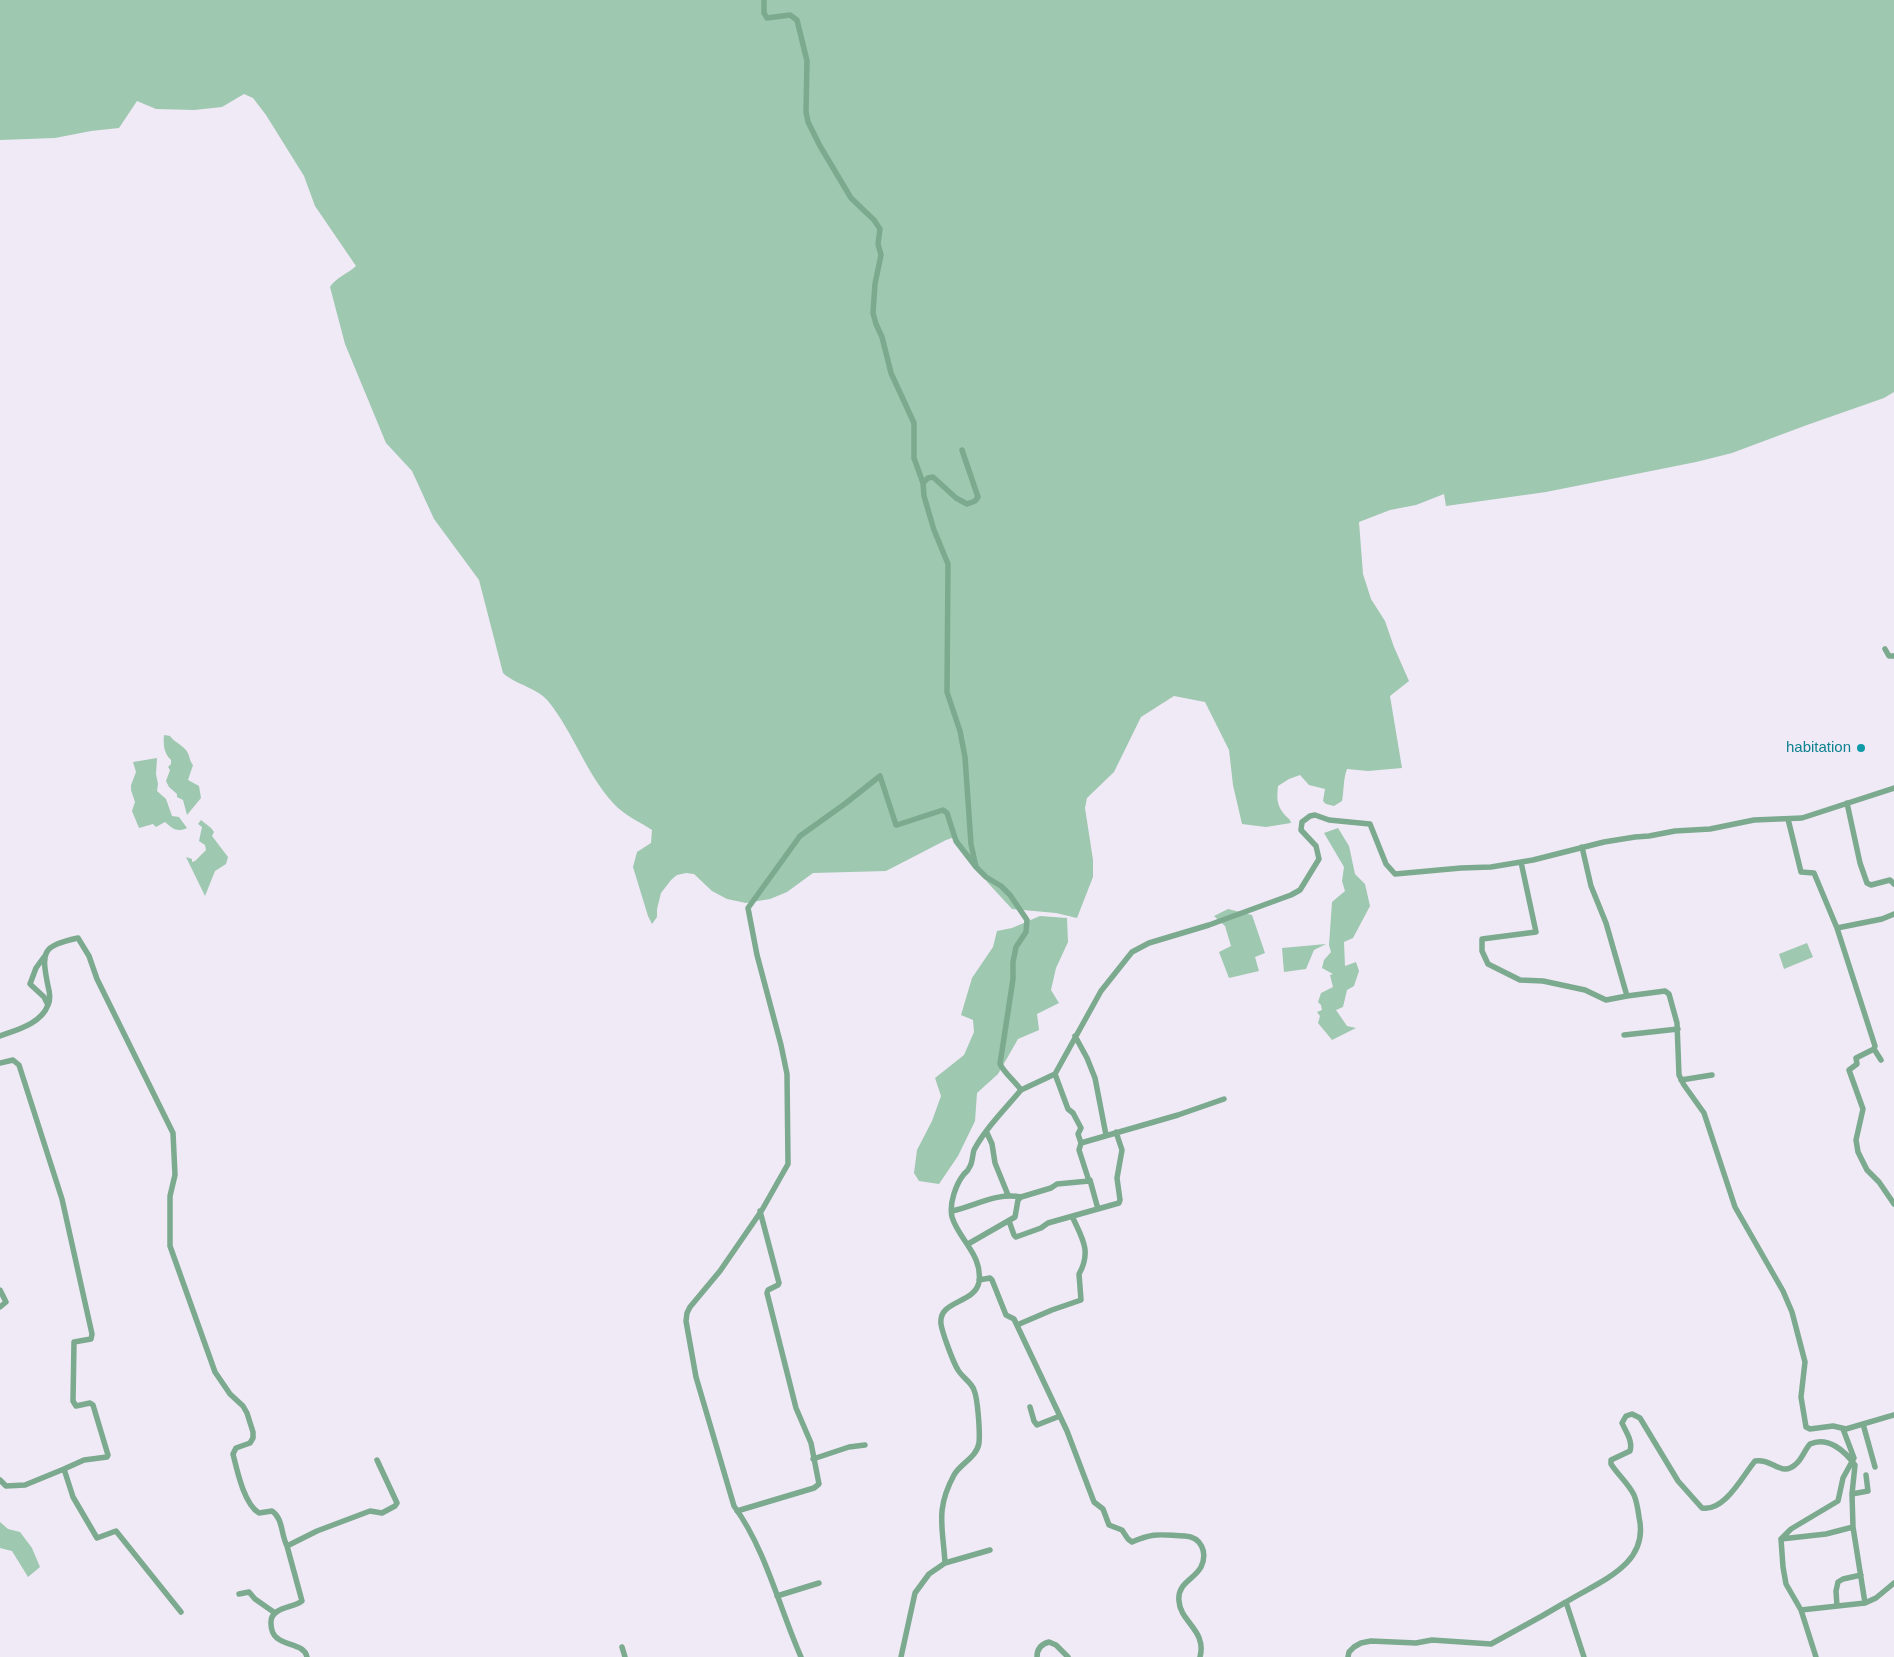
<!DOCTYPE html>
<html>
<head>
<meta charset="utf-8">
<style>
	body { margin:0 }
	canvas { display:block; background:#f0e9f6 }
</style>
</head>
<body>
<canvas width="1894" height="1657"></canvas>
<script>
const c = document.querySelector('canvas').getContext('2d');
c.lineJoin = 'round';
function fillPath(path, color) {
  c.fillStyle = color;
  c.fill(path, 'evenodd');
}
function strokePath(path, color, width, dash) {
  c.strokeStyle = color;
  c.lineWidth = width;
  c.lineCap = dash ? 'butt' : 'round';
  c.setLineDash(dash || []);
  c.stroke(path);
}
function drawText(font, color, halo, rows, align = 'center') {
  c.font = font + ' Helvetica,sans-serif';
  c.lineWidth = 4;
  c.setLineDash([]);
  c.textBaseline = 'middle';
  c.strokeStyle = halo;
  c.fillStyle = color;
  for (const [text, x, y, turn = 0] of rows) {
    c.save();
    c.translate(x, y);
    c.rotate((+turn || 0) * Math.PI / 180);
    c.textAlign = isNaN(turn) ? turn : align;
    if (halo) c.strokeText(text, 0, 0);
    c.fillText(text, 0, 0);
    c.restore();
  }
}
fillPath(new Path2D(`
	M0,0H1894V392L1884,398L1807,425L1732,453L1696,462L1546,492L1446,506L1444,494L1416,505L1390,510L1359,522L1363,574L1371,599L1385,621L1394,647L1409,681L1390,696L1402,768L1368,771L1347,769C1343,780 1344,790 1342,801L1334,806L1326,804L1323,801L1325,789L1309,785L1300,775L1289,779L1278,786C1277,797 1276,804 1284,814C1287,818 1290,818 1291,823L1266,827L1242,824L1233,785L1229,750L1205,702L1174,696L1141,717L1114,772L1087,798L1085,808L1093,860V877L1077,918L1056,913L1012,909L988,883L955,837L946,840L886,871L813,873L787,892L770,899L746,903L727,899L712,891L694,874L686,873L677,875L671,880L661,893L657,909V917L652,924L648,916L633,867L637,852L651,843L652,830C640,822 624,815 614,804C586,774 574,733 548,701C536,687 516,685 503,673L479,580L434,519L412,471L386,443L345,344L330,287C335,278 349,273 356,266L315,206L304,176L266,115L253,98L244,94L222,107L194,110L156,109L137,101L119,128L91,131L55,138L0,140Z
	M164,735L170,736C174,742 181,744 186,750C190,755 189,760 193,765L188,780L199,786L201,798L187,815L183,800L177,797V794L169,787L166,781L170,770L168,767L171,764V760C164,754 163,744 164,735Z
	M157,758L156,774L158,784L157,791L166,799L172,816L179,817L187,828C177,833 172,828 165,822L156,827L153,824L139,828L132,811L135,802L131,790V785L136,772L133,762Z
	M201,820L211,828L214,832L212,836L228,857L226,864L215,871L205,896L186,857L192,859V862L195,861L206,850L205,845L199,841L202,827L198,824Z
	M1338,828L1349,846L1355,874L1365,884L1370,906L1353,938L1344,942L1345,966L1356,962L1359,971L1354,986L1347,990L1343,1007L1336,1010L1347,1026L1356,1028L1332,1040L1318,1023L1320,1016L1317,1012L1322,1010L1321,1005L1318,1002L1321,993L1333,987L1330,975L1333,974L1322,968L1324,960L1331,952L1329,945L1332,902L1345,891L1342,881L1344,867L1324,833Z
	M1228,909L1252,915L1265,953L1255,957L1259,971L1229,978L1219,952L1231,946L1225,926L1214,916Z
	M1040,916L1067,918L1068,942L1056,968L1051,990L1059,1003L1037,1014L1039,1030L1018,1039L998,1074L977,1093L975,1121L958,1156L939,1184L919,1181L914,1173L917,1150L932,1121L941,1096L935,1078L964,1055L974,1032L973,1020L961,1015L972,978L993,947L997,931L1012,928Z
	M1807,943L1813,957L1784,969L1779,954Z
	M1326,944L1314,950L1306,969L1284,972L1282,948Z
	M0,1522L8,1529L20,1532L32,1548L40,1567L28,1577L12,1551L0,1548Z`), '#9fc8b0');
strokePath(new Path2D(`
	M764,0V13L767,18L790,15L797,20L807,61L806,112L808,122L820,146L851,198L874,220L880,229L878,244L881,255L875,284L873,313L876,324L882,337L891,373L914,423V458L923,483L924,496L934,530L948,564L947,692L960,731L965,757L971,844L976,867L986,877L1001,886L1010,895L1027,920L1026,932L1016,947L1013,962V979L1000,1064C1005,1074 1015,1081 1021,1090C1005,1109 985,1129 974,1150C972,1156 973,1163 969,1168C968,1171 966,1172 964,1174C956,1184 949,1203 952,1217C959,1240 983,1255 979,1282C975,1304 938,1300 941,1324C942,1332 953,1362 958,1370C962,1377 972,1383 974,1390C978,1399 980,1433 979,1443C977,1457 960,1464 954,1475C935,1510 943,1527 945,1563L929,1574L915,1593L901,1657
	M923,483L928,478L933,477L956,498L967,504L975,501L978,497L962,450
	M1885,649L1889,656H1894
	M1847,803L1860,863L1867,883L1871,885L1890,880L1894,884
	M1788,819L1801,872L1814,873L1837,928L1875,1046L1874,1049L1856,1058L1857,1064L1849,1070L1863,1109L1856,1140L1858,1152L1867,1170L1879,1182L1894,1204
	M1582,847L1591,886L1606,923L1627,996L1665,991L1669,994L1677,1023L1679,1075L1684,1085L1704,1113L1735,1207L1783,1291L1792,1312L1805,1362L1801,1397L1806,1427L1810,1429L1833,1426L1846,1429L1894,1415
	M1521,862L1536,932L1482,939V951L1488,964L1520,980L1543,981L1585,990L1606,1000L1627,996
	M1837,928L1882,919L1894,914
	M44,957L36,968L30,984L44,997L48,1005
	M1624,1035L1678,1029
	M0,1036C16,1030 41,1024 48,1005C51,999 50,993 48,986C41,951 42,946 78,938L89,956L97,979L173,1133L175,1175L170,1196V1246L215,1372L230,1394L243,1406L247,1413L253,1432V1438L250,1443L236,1448L233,1454C237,1470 244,1504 259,1513L272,1511C283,1518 281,1535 287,1546L317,1531L370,1511L382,1513L395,1506L397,1503L377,1460
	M1075,1036L1087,1058L1095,1078L1106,1135
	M1874,1049L1881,1060
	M0,1063L13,1060L19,1065L62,1199L92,1334L91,1339L74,1342L73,1401L76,1406L90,1403L93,1405L108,1455L107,1457L84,1460L64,1469L73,1497L97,1538L116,1531L181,1612
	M1055,1074L1068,1109L1073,1113L1081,1128L1078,1134L1081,1143
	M1681,1080L1712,1075
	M1021,1090L1055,1074L1101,991L1132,952L1149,943L1209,925L1291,895L1300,890L1319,859L1316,846L1301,830L1302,822L1310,816L1315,815L1329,820L1370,824L1386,864L1395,874L1461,868L1491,867L1533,860L1604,842L1635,837L1649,836L1675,831L1710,829L1754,820L1802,818L1894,788
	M987,1133L992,1144L995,1163L1008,1195
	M1090,1180L1098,1209
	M952,1211C975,1206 997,1192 1021,1197
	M1009,1221L1014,1235L1016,1237L1041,1228L1048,1223L1119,1203L1120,1200L1117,1178L1122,1150L1116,1132
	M968,1244L1015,1217L1018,1200L1021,1197L1051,1188L1057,1184L1089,1181L1079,1150L1081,1143L1178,1115L1224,1099
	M979,1280L990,1278L992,1280L1006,1315L1014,1319L1067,1431L1094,1502L1103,1509L1109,1525L1122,1530L1128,1539L1132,1542C1155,1532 1160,1535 1185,1536C1201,1537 1208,1552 1201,1567C1194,1580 1177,1583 1179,1601C1180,1622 1207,1630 1200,1657
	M0,1290L6,1302L0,1307
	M1017,1325L1052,1310L1081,1300L1079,1274C1092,1251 1082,1238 1072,1216
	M1030,1407L1034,1421L1037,1425L1060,1416
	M1863,1424L1875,1467
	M813,1459L849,1447L865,1445
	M0,1480L6,1486L25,1485L64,1469
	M1852,1494L1868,1491L1866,1475
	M737,1511L814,1488L819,1484L811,1443L796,1408L767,1293L768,1290L778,1285L779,1283L760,1211
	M1853,1527L1865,1603
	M1781,1539L1791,1529L1838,1501L1843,1478L1854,1458L1843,1429
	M287,1546L302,1601C294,1608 271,1607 271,1622C270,1650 303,1639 307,1657
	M945,1563L990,1550
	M239,1594L249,1592L255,1599L275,1613
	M777,1596L819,1583
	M1566,1602C1600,1581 1650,1565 1639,1517C1638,1510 1637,1502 1634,1495C1628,1483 1618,1475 1611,1464V1460L1630,1451C1633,1441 1626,1432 1622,1423L1626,1416L1632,1414L1640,1418L1678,1481L1702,1508C1725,1512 1743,1475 1755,1461C1773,1458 1781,1478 1796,1464C1802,1459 1804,1451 1810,1444C1828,1436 1845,1451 1855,1465L1852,1494L1853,1527L1826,1534L1781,1539L1783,1567L1786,1584L1801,1610L1816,1657
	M1837,1606L1836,1591L1838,1582L1843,1579L1861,1575
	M1801,1610L1865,1603L1876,1598L1894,1583
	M622,1647L625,1657
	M801,1657C779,1607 766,1550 734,1506L696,1377L686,1321L687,1313L690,1307L720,1271L762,1210L788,1164L787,1074L781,1045L757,955L748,908L800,836L846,803L880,776L896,825H897L943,810L947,813L956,841L976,867
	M1037,1657C1037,1649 1041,1644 1049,1642L1056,1645L1068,1657
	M1348,1657L1349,1652L1354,1647L1361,1643L1371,1641L1416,1643L1432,1640L1491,1644L1542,1616L1566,1602L1584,1657`), '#7caa8f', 5.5);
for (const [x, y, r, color] of [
	[1861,748,5,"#0f9aa8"]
]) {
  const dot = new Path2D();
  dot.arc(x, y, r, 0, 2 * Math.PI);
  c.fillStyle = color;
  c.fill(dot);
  strokePath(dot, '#f0e9f6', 2);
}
drawText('15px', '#0d838f', '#f0e9f6', [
	["habitation",1851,748]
], 'right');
</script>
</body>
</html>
